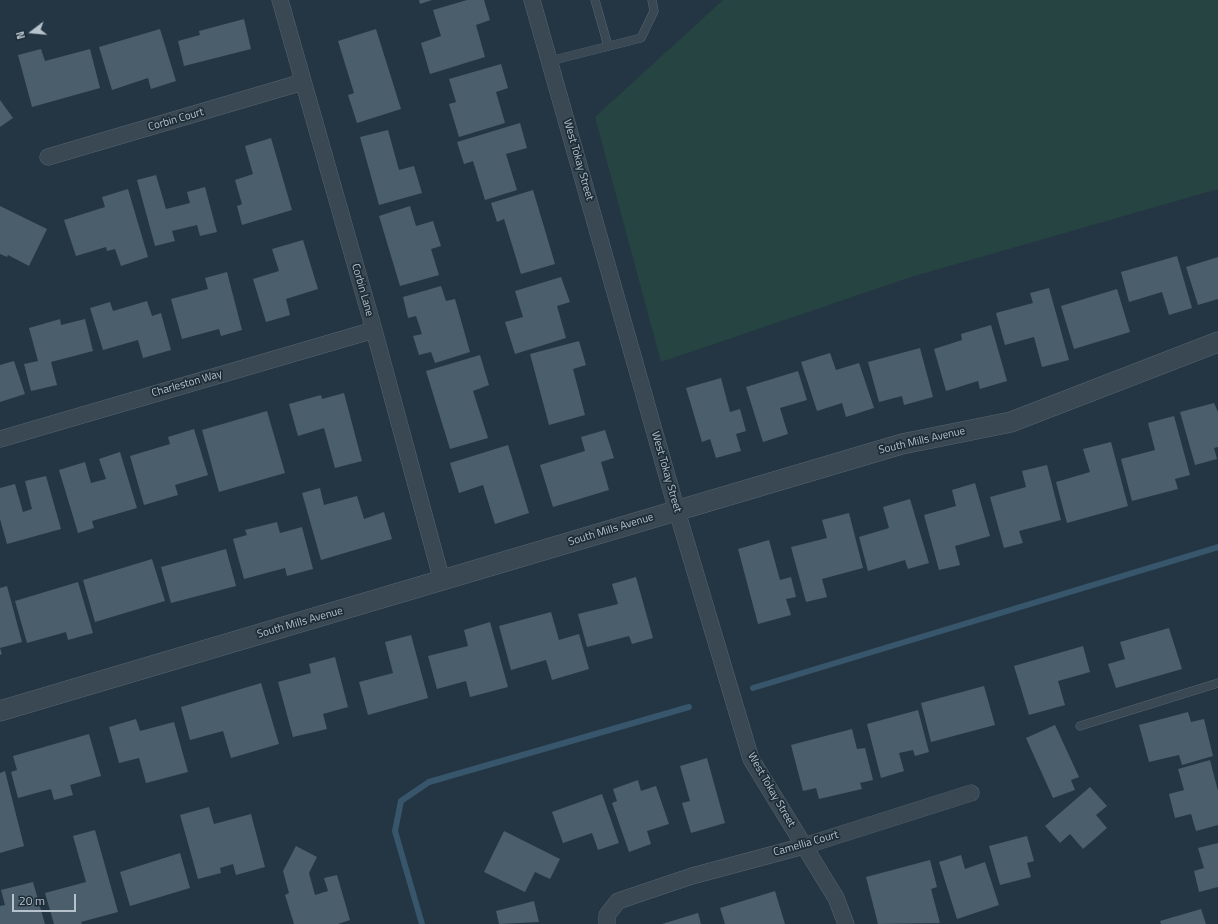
<!DOCTYPE html>
<html>
<head>
<meta charset="utf-8">
<style>
	body { margin:0 }
	#map { position:relative; width:1218px; height:924px; overflow:hidden; background:#243643; font-family:"Titillium Web",sans-serif }
	canvas { display:block }
	.north { position:absolute; left:12px; top:12px; width:40px; height:40px; -webkit-text-stroke:3px #1d2d38; paint-order:stroke; rotate:254deg; font-size:11px; font-weight:700; line-height:16px; text-align:center; color:#b6c2cc }
	.north::after { content:''; display:block; margin:auto; width:14px; height:18px; background:#b6c2cc; clip-path:polygon(50% 0,100% 100%,50% 72%,0 100%) }
	.scale { position:absolute; left:12px; top:894px; width:64px; height:18px; box-sizing:border-box; border:2px solid #b6c2cc; border-top:0; padding-left:5px; font-size:12px; line-height:14px; white-space:nowrap; color:#b6c2cc; -webkit-text-stroke:3px #1d2d38; paint-order:stroke }
</style>
</head>
<body>
<div id="map">
<canvas width="1218" height="924"></canvas>
<div class="north">N</div>
<div class="scale">20 m</div>
</div>
<script>
const c = document.querySelector('canvas').getContext('2d');
c.lineJoin = 'round';
function fillPath(path, color) {
  c.fillStyle = color;
  c.fill(path, 'evenodd');
}
function strokePath(path, color, width, dash) {
  c.strokeStyle = color;
  c.lineWidth = width;
  c.lineCap = dash ? 'butt' : 'round';
  c.setLineDash(dash || []);
  c.stroke(path);
}
function drawText(font, color, halo, rows, align = 'center') {
  c.font = font + ' "Titillium Web",sans-serif';
  c.lineWidth = 3.5;
  c.setLineDash([]);
  c.textBaseline = 'middle';
  c.strokeStyle = halo;
  c.fillStyle = color;
  for (const [text, x, y, turn = 0] of rows) {
    c.save();
    c.translate(x, y);
    c.rotate((+turn || 0) * Math.PI / 180);
    c.textAlign = isNaN(turn) ? turn : align;
    if (halo) c.strokeText(text, 0, 0);
    c.fillText(text, 0, 0);
    c.restore();
  }
}
fillPath(new Path2D(`
	M723,0H1218V189L911,277L661,362L595,117Z`), '#264442');
strokePath(new Path2D(`
	M753,688L1218,547
	M422,924L395,831L401,801L429,782L689,707`), '#37556b', 6);
fillPath(new Path2D(`
	M419,0H432L420,4Z
	M467,0H484L490,20L476,25L485,57L430,74L421,43L441,36L433,10Z
	M244,19L251,49L184,66L178,41L200,35L199,31Z
	M160,29L176,81L151,89L148,78L112,90L99,47Z
	M376,29L401,109L357,123L348,95L354,93L338,41Z
	M41,49L45,61L90,49L100,88L32,107L18,55Z
	M501,64L508,88L496,92L505,123L459,137L449,104L456,102L449,79Z
	M0,100L13,118L0,127Z
	M520,123L527,148L506,154L517,190L485,200L473,161L464,164L457,142Z
	M388,130L399,170L414,166L422,193L379,205L360,137Z
	M271,138L292,210L242,225L237,206L242,204L235,180L253,174L245,146Z
	M156,175L166,209L190,203L187,192L205,187L217,232L200,236L197,225L172,231L175,241L155,246L137,180Z
	M128,189L148,257L121,266L115,249L107,251L106,247L76,256L64,220L105,207L102,197Z
	M533,190L555,264L521,274L504,219L497,222L491,203Z
	M0,206L47,229L29,266L8,255L7,257L0,254Z
	M410,206L416,226L433,221L441,246L431,249L439,275L400,286L379,216Z
	M303,240L318,289L286,299L290,315L266,322L253,279L279,271L272,249Z
	M1177,256L1192,308L1169,315L1162,292L1129,302L1121,272Z
	M1218,257V299L1198,305L1186,267Z
	M227,272L242,330L221,336L219,329L182,339L171,299L208,289L205,278Z
	M561,277L570,302L557,306L566,338L515,354L505,322L523,317L515,291Z
	M441,286L446,301L455,299L470,352L435,363L431,352L419,355L413,336L422,334L416,316L408,318L403,297Z
	M1049,288L1069,360L1042,367L1034,337L1005,345L996,313L1033,303L1030,293Z
	M1117,289L1130,332L1074,349L1061,306Z
	M147,301L152,316L161,313L171,350L143,358L138,340L103,350L90,308L110,302L113,311Z
	M60,319L61,325L85,319L93,351L51,362L57,385L31,391L24,364L38,361L29,328Z
	M991,325L1007,381L980,389L978,381L946,391L934,349L962,340L961,334Z
	M579,341L586,365L573,369L585,415L549,425L530,354Z
	M920,348L933,397L904,405L902,396L879,402L868,362Z
	M830,353L836,370L859,363L874,408L846,417L842,403L817,411L801,362Z
	M480,355L489,385L473,391L488,438L450,449L426,371Z
	M14,361L25,394L0,402V365Z
	M798,371L807,400L780,408L788,434L763,442L746,387Z
	M721,378L730,412L740,409L746,431L736,434L741,451L716,458L710,439L702,442L686,388Z
	M344,393L362,461L335,468L324,428L298,436L289,404L321,395L322,399Z
	M1214,403L1218,412V447L1214,448L1217,459L1195,465L1180,412Z
	M267,411L285,473L219,492L202,430Z
	M1174,416L1190,475L1175,479L1178,489L1132,501L1121,459L1155,450L1148,423Z
	M194,429L208,475L175,485L178,495L144,505L130,456L170,444L168,437Z
	M605,430L614,458L601,462L609,490L553,507L540,465L585,451L581,437Z
	M1111,442L1128,506L1067,523L1056,482L1090,472L1083,449Z
	M508,445L529,513L495,524L483,485L459,493L450,463Z
	M120,452L137,508L92,521L94,528L78,533L59,470L85,462L91,483L106,479L99,459Z
	M1047,465L1061,520L1019,531L1023,543L1004,548L990,497L1026,487L1022,471Z
	M46,476L61,529L7,544L0,519V488L15,484L23,512L32,509L25,481Z
	M975,483L990,536L955,546L960,565L939,570L924,515L956,506L952,490Z
	M320,488L324,505L357,496L364,519L384,512L392,539L321,560L302,493Z
	M910,499L929,563L908,569L905,560L868,571L859,537L889,528L883,507Z
	M849,513L863,568L822,579L827,597L806,602L791,547L827,538L822,520Z
	M277,522L280,533L302,527L313,569L287,576L285,568L244,579L233,539L247,535L245,530Z
	M769,540L780,580L791,577L796,597L786,599L791,615L758,624L738,549Z
	M226,549L236,586L171,603L161,567Z
	M152,559L165,601L95,622L83,580Z
	M636,577L653,638L632,644L629,636L587,647L578,614L618,604L612,584Z
	M78,582L93,633L68,640L66,632L27,643L15,601Z
	M7,586L22,642L0,648L2,654L0,655V588Z
	M551,612L559,640L579,634L589,669L552,680L546,660L511,670L499,626Z
	M490,622L508,687L470,697L466,681L437,689L428,656L468,646L464,630Z
	M1169,628L1182,669L1116,688L1108,664L1125,659L1120,642Z
	M411,635L428,698L368,715L359,682L393,673L385,642Z
	M1083,646L1090,672L1058,681L1065,705L1029,715L1014,666Z
	M335,657L348,707L323,714L327,729L293,737L278,682L311,673L309,664Z
	M261,683L279,744L231,758L223,731L190,740L181,707Z
	M984,686L995,725L931,742L921,703Z
	M918,710L929,752L915,756L913,750L899,753L904,771L881,778L867,724Z
	M1188,712L1191,722L1204,719L1213,756L1182,765L1179,755L1149,762L1139,725Z
	M136,719L140,731L174,722L188,772L146,783L139,758L119,763L109,727Z
	M1055,725L1079,777L1071,780L1075,790L1053,798L1026,738Z
	M852,729L857,749L865,748L873,780L860,783L862,789L819,799L816,788L803,791L791,745Z
	M89,734L101,776L70,785L73,795L54,800L51,789L18,798L11,772L17,770L13,756Z
	M707,758L725,823L691,833L682,803L690,801L680,766Z
	M1210,760L1218,791V825L1196,831L1191,814L1175,818L1169,794L1184,790L1178,769Z
	M5,771L24,846L0,853V773Z
	M638,780L641,791L656,786L669,824L647,831L651,844L629,852L612,803L617,801L613,789Z
	M1090,787L1107,806L1096,815L1107,828L1083,849L1070,834L1060,843L1045,826Z
	M602,794L619,843L598,850L592,833L563,843L552,812Z
	M209,807L214,824L251,814L265,867L236,875L233,864L220,868L221,873L198,879L180,815Z
	M95,830L118,912L81,922L82,924H54L45,893L86,882L73,836Z
	M504,831L560,859L550,879L535,872L525,892L484,872Z
	M1027,836L1034,861L1027,863L1031,877L1000,885L989,846Z
	M1218,843V887L1199,892L1194,871L1204,868L1198,848Z
	M296,846L317,857L309,873L315,895L328,891L324,878L337,875L350,920L338,924H294L285,895L289,893L283,871Z
	M180,853L190,888L130,906L120,872Z
	M961,855L965,869L985,862L999,905L957,919L939,862Z
	M930,860L937,887L931,889L940,923L878,924L866,877Z
	M33,882L45,924H0V906L5,905L1,890Z
	M775,891L785,924H725L720,908Z
	M534,901L539,922L499,924L496,911Z
	M1201,909L1206,924H1161L1160,921Z
	M698,913L701,924H662Z`), '#4a5e6b');
const service = new Path2D(`
	M595,0L608,46
	M550,61L641,38L654,11L652,0
	M1080,726L1218,683`);
const minor = new Path2D(`
	M280,0L374,330L442,581
	M532,0L677,511L751,759L836,898L846,924
	M48,157L303,82
	M0,439L374,330
	M607,924V915L618,901L692,876L804,846L971,793`);
const tertiary = new Path2D(`
	M0,711L902,444L1011,422L1218,342`);
strokePath(service, '#576570', 9);
strokePath(minor, '#576570', 17);
strokePath(tertiary, '#576570', 21);
strokePath(service, '#394852', 8);
strokePath(minor, '#394852', 16);
strokePath(tertiary, '#394852', 20);
drawText('11px', '#b6c2cc', '#1d2d38', [
	["Corbin Court",176,120,-16],
	["West Tokay Street",578,160,74],
	["Corbin Lane",362,290,74],
	["Charleston Way",187,384,-16],
	["South Mills Avenue",922,441,-13],
	["West Tokay Street",666,472,74],
	["South Mills Avenue",611,530,-17],
	["South Mills Avenue",300,623,-16],
	["West Tokay Street",771,790,60],
	["Camellia Court",806,844,-16]
]);
</script>
</body>
</html>
